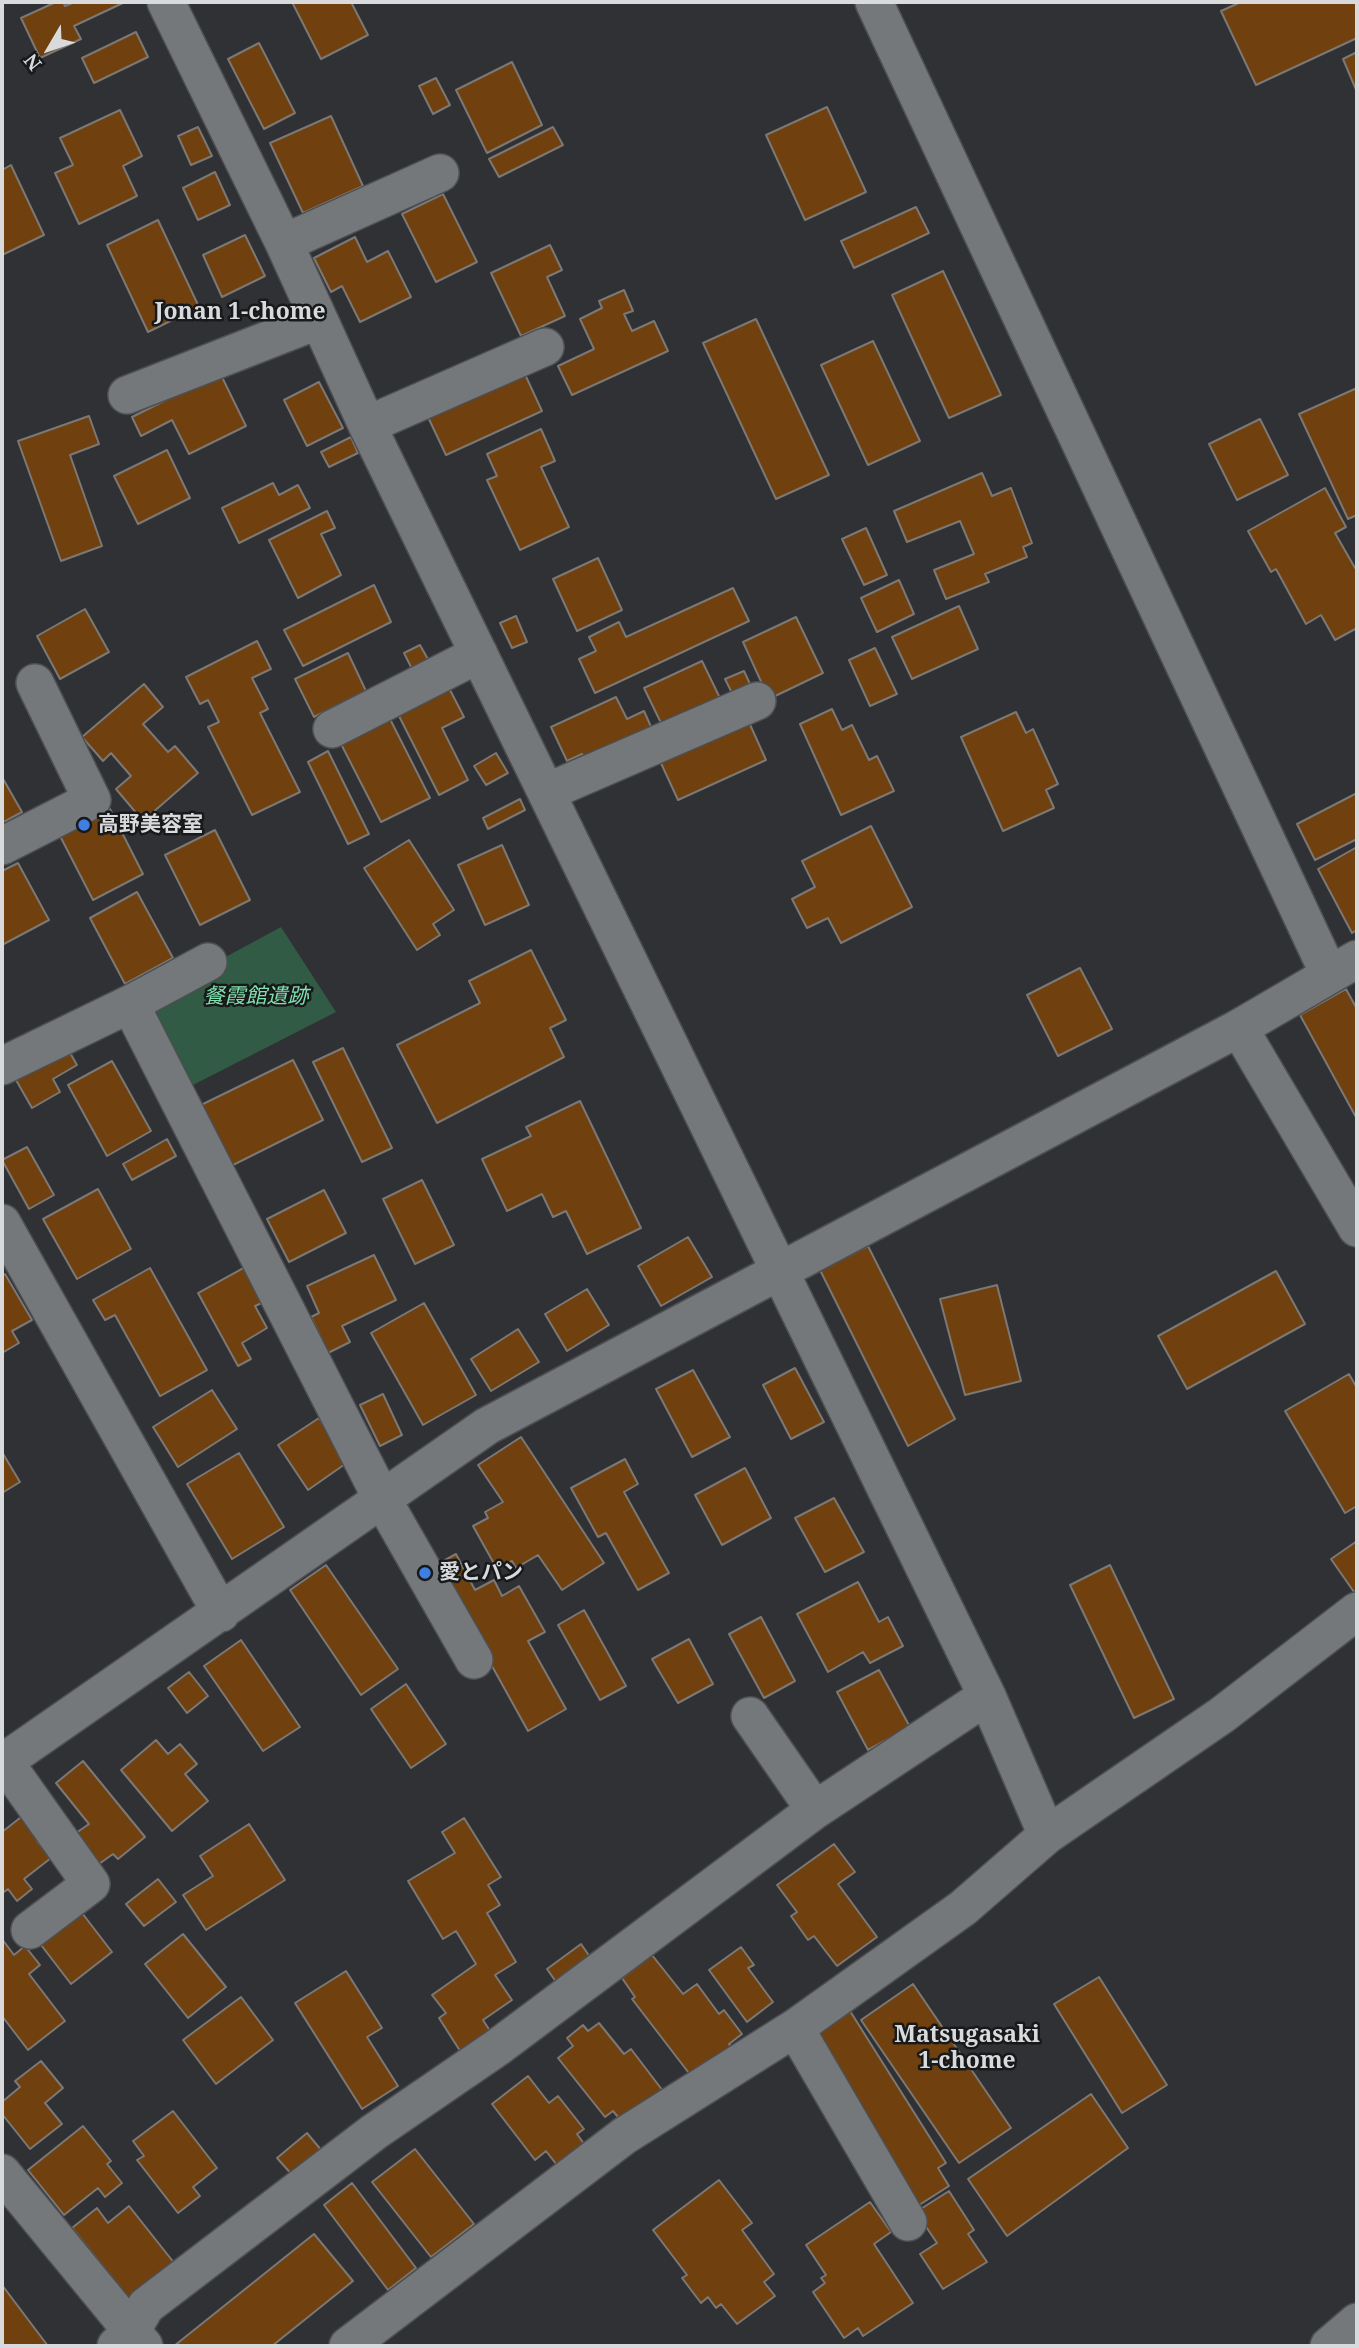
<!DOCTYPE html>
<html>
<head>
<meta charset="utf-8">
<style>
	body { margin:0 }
	#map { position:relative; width:1359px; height:2348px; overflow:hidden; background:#2f3134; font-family:"Noto Serif",serif }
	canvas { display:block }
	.frame { position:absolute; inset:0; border:4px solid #d8dadc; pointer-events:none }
	.north { position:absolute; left:14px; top:14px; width:70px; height:70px; -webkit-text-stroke:5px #18191a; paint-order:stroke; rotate:231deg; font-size:19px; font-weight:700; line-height:28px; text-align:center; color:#d8dadc }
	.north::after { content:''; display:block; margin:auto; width:24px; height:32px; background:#d8dadc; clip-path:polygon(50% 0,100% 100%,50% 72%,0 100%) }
</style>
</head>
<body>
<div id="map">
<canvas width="1359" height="2348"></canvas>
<div class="frame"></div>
<div class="north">N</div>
</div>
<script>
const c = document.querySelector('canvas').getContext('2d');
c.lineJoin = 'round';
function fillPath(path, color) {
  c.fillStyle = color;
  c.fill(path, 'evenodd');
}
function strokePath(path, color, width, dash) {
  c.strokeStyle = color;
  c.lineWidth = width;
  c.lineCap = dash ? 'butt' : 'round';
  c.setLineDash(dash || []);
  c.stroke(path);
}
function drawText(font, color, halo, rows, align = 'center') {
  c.font = font + ' "Noto Serif","Noto Sans JP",serif';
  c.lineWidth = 5;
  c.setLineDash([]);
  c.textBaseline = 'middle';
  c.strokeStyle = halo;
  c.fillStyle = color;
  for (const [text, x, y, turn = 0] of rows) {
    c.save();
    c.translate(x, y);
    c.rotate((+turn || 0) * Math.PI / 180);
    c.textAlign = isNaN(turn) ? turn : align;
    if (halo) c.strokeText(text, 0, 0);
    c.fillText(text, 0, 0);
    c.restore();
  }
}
fillPath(new Path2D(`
	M281,927L336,1012L193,1085L146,1000Z`), '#315b45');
const building = new Path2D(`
	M56,2H63L65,6L75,2H125L74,26L81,39L40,58L21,18Z
	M292,2H351L368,35L321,59Z
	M1241,2H1357V38L1256,85L1221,11Z
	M136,32L148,57L94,83L82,58Z
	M259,43L295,113L264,129L228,59Z
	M1357,52V92L1343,59Z
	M512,62L542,125L487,153L456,90Z
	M436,78L450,105L433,114L419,86Z
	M827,107L866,192L805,220L766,135Z
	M120,110L142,156L123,166L137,196L79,224L55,173L73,165L60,138Z
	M331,116L363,186L303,213L270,143Z
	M198,127L212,156L191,165L178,136Z
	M553,127L563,145L499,177L489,159Z
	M11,165L44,235L2,255V170Z
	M215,172L230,205L198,220L183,188Z
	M443,194L477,262L436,282L402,214Z
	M916,207L929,233L854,268L841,241Z
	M158,220L199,307L148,332L107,245Z
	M245,235L265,276L222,297L203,255Z
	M355,237L367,262L388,251L411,297L360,322L342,286L331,292L314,258Z
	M550,245L562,270L547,277L565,316L521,336L491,273Z
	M943,271L1001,395L949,418L892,295Z
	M624,290L633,311L624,314L632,331L654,321L668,351L572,395L558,366L594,349L580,319L602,308L599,301Z
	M756,319L829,475L776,499L703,343Z
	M873,341L920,441L868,465L821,365Z
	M523,370L542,411L446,455L427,415Z
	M220,373L246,426L189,454L172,420L141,436L132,417Z
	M319,382L343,428L307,446L284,400Z
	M1357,388V515L1348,519L1299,414Z
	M89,416L99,444L70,455L102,546L61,561L18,441Z
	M1260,419L1288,475L1237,500L1209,444Z
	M541,429L555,461L541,467L569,527L520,550L487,480L497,476L487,454Z
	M351,437L358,453L329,467L321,452Z
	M167,450L190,498L138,524L114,476Z
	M982,473L992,496L1011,488L1032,543L1023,547L1027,557L985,574L989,582L946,599L934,570L974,554L960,521L907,542L894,511Z
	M273,483L279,495L298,485L310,508L239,543L222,508Z
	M1325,488L1346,527L1335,533L1355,568L1357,567V628L1335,640L1321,615L1306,624L1276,569L1271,572L1248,531Z
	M327,511L335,528L321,534L341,575L298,598L269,540Z
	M866,528L887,575L864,585L842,539Z
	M598,558L622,610L577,631L553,579Z
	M899,580L914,614L877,632L861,598Z
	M374,585L391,622L303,666L284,630Z
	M733,588L749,621L595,693L579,659L596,651L589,637L619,622L626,637Z
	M959,606L978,649L912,679L892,637Z
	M85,609L109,652L60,679L37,636Z
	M516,616L527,642L512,648L500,623Z
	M796,617L823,673L769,699L743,642Z
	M257,641L271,669L252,678L268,709L260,713L300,792L252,815L208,727L219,722L208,700L200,704L186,677Z
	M420,645L429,661L412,669L404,653Z
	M875,648L897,694L870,706L849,660Z
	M348,653L366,691L314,717L295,679Z
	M702,661L720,698L662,725L644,688Z
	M744,671L750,684L732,693L725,679Z
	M144,684L163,707L143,724L168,752L175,746L198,773L143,821L116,789L131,776L111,753L103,761L82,737Z
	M449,688L464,717L442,728L468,780L439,795L398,714Z
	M616,697L627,719L644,711L652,729L585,760L582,754L567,761L551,727Z
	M832,709L842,730L852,725L869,760L877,756L894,791L841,815L800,724Z
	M1016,712L1026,733L1033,729L1058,784L1046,790L1054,808L1003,831L961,737Z
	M389,717L430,798L381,822L340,742Z
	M748,720L766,760L678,800L660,761Z
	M328,751L369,834L348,844L308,762Z
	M496,753L508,773L486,785L474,766Z
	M2,777L22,812L2,823Z
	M1357,793V839L1315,860L1297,824Z
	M520,799L525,810L488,829L483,818Z
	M110,809L143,874L93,900L59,834Z
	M871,826L912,907L841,943L828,918L807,928L792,899L815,887L802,861Z
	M215,830L250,900L200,925L165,855Z
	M409,840L454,910L433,924L440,935L417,950L364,868Z
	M502,845L529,905L485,925L458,865Z
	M1357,847V930L1352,933L1318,869Z
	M18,863L49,920L2,945V871Z
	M137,892L173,958L125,984L90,918Z
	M531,950L566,1020L550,1028L564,1057L437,1123L397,1045L480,1003L469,981Z
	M1080,968L1112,1029L1058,1056L1027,995Z
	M1346,989L1357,1009V1119L1300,1015Z
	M343,1048L392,1148L362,1162L313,1062Z
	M69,1051L77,1065L53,1079L60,1092L32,1108L16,1080Z
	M293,1060L323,1120L231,1166L201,1105Z
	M112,1061L151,1131L107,1156L68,1085Z
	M580,1101L641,1228L587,1254L566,1211L553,1217L542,1194L507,1211L482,1159L531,1136L526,1127Z
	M167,1139L176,1156L132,1180L123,1164Z
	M27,1147L54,1195L29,1209L2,1160Z
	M422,1180L454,1245L415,1264L383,1199Z
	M98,1189L131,1249L77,1279L43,1219Z
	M324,1190L346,1233L289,1262L267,1219Z
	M688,1237L712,1277L661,1306L638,1266Z
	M868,1246L955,1419L908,1446L820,1270Z
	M374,1255L396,1300L342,1326L350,1342L328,1353L311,1317L319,1313L307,1286Z
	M245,1267L264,1302L255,1306L267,1328L242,1343L251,1359L238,1366L198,1293Z
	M150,1268L207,1370L160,1396L115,1315L105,1320L93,1300Z
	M1276,1271L1305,1324L1187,1389L1158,1336Z
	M5,1274L32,1320L12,1331L19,1343L2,1353V1276Z
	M997,1285L1021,1381L965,1395L940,1299Z
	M587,1289L609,1325L567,1351L545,1314Z
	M424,1303L476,1395L423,1425L371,1333Z
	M518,1329L539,1362L491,1391L471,1359Z
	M795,1368L824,1422L791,1439L763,1385Z
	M693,1370L730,1437L692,1457L656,1389Z
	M1349,1374L1357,1388V1506L1345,1513L1285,1411Z
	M212,1390L237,1429L178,1467L153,1427Z
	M383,1394L402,1435L380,1446L360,1405Z
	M319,1418L348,1462L308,1490L278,1445Z
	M521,1437L604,1563L562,1590L538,1555L516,1568L512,1561L497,1569L473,1526L488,1518L485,1512L503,1502L478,1465Z
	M2,1452L20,1482L2,1493Z
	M239,1453L284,1527L232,1559L187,1484Z
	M625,1459L638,1484L624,1492L669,1573L638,1590L606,1533L598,1537L571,1488Z
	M745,1468L771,1518L722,1545L695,1495Z
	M834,1498L864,1552L825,1572L795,1518Z
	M1357,1541V1590L1354,1592L1331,1559Z
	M456,1554L475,1590L494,1580L502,1596L519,1586L545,1632L528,1641L566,1709L528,1731L436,1565Z
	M326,1565L398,1669L361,1695L290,1590Z
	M1110,1565L1174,1699L1134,1718L1070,1585Z
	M858,1582L879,1622L888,1617L903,1646L870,1663L863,1652L828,1672L797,1614Z
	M584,1610L626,1686L600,1700L558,1625Z
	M761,1617L795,1681L764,1698L729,1634Z
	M689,1639L713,1684L678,1703L652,1659Z
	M241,1640L300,1727L263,1751L204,1666Z
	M879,1670L910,1727L868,1750L837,1692Z
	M189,1672L208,1696L187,1713L168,1688Z
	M406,1684L446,1744L411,1768L371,1709Z
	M156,1740L168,1754L180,1744L197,1764L185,1774L208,1801L172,1831L121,1770Z
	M83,1761L145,1837L118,1859L113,1854L99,1864L76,1833L89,1824L56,1783Z
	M25,1814L43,1837L37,1841L51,1858L24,1879L32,1889L17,1901L8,1889L4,1892L2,1889V1832Z
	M464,1818L501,1877L488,1885L500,1905L487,1913L516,1962L495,1975L512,2000L483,2020L492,2034L462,2054L439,2018L446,2013L432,1995L476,1964L456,1931L443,1939L408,1881L455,1853L442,1832Z
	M249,1824L285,1880L206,1930L183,1895L213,1876L200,1856Z
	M834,1844L855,1872L838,1884L877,1937L837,1966L814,1936L808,1940L791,1916L797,1912L777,1885Z
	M158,1879L176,1902L144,1926L126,1904Z
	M79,1909L112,1952L71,1984L38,1941Z
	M183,1934L226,1987L188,2018L145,1964Z
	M2,1939L14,1955L25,1946L40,1965L29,1974L65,2021L28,2050L2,2016Z
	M581,1944L595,1964L561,1989L547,1969Z
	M741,1947L754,1965L748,1968L773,2002L747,2022L709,1970Z
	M652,1955L683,1994L697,1984L719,2014L724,2010L742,2034L729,2044L735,2051L695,2081L632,1999L635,1997L622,1978Z
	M346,1971L382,2028L367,2037L398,2086L362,2109L295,2003Z
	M1099,1977L1167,2085L1122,2113L1054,2004Z
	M913,1984L1011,2128L959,2163L861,2020Z
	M241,1997L273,2040L216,2084L183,2040Z
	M850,2011L946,2163L938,2168L949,2186L916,2207L814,2033Z
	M599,2023L624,2054L631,2049L663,2091L623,2123L613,2111L605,2117L558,2058L573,2046L567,2038L583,2025L588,2031Z
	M41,2061L63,2088L45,2103L62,2124L30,2149L2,2114V2102L20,2087L15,2081Z
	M528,2076L549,2103L558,2096L584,2129L577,2134L587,2148L560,2169L546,2151L535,2160L492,2104Z
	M1091,2094L1128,2148L1007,2236L968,2179Z
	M173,2111L217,2168L193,2187L200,2196L178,2213L137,2160L144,2156L133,2141Z
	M83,2126L111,2161L107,2164L122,2183L105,2197L98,2188L64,2215L28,2170Z
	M307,2133L322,2151L294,2177L277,2158Z
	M415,2149L474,2224L431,2257L372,2182Z
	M719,2180L752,2223L742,2230L774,2274L764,2282L775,2296L737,2324L721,2304L716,2308L708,2297L701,2303L682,2278L687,2275L653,2230Z
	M352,2183L416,2268L388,2290L324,2205Z
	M949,2191L974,2230L968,2234L987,2262L943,2289L920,2254L937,2243L916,2212Z
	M870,2202L891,2232L874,2244L913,2303L863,2336L858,2328L844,2338L813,2292L825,2283L821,2278L826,2275L806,2245Z
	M129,2206L175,2264L130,2300L72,2228L97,2208L108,2223Z
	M314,2234L353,2281L272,2346H174Z
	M2,2285L48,2346H2Z`);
fillPath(building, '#70410e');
strokePath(building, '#7b7875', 2);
const street = new Path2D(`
	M166,2L284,243L367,425L987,1696L1047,1835
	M874,2L1329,974
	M284,243L440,173
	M127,395L319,320
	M367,425L545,347
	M332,729L479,654
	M547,792L757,701
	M2,846L92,800L35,683
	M130,1004L381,1497L474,1660
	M1239,1028L1357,1228
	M2,1066L130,1004L208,962
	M2,1223L221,1613
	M750,1716L815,1810
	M4,1761L91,1884L30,1930
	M2,1763L487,1426L1239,1028L1357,959
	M795,2028L908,2222
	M2,2173L144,2346
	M116,2346L132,2330L146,2306L374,2132L498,2047L815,1810L987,1696
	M348,2346L624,2136L795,2028L963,1908L1047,1835L1222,1715L1357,1611
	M1329,2346L1357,2322`);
strokePath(street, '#4d4f52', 40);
strokePath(street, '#75787b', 37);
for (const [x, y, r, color] of [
	[84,825,7,"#3f7fe0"],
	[425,1573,7,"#3f7fe0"]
]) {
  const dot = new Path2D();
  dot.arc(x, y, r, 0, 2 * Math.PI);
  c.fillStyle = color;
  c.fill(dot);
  strokePath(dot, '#18191a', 2.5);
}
drawText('bold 21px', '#d8dadc', '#18191a', [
	["高野美容室",98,825],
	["愛とパン",439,1573]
], 'left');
drawText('italic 21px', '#7fe1ad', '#18191a', [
	["餐霞館遺跡",256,997]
]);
drawText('bold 23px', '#d8dadc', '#18191a', [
	["Jonan 1-chome",240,312],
	["Matsugasaki",967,2035],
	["1-chome",967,2061]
]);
</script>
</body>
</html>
